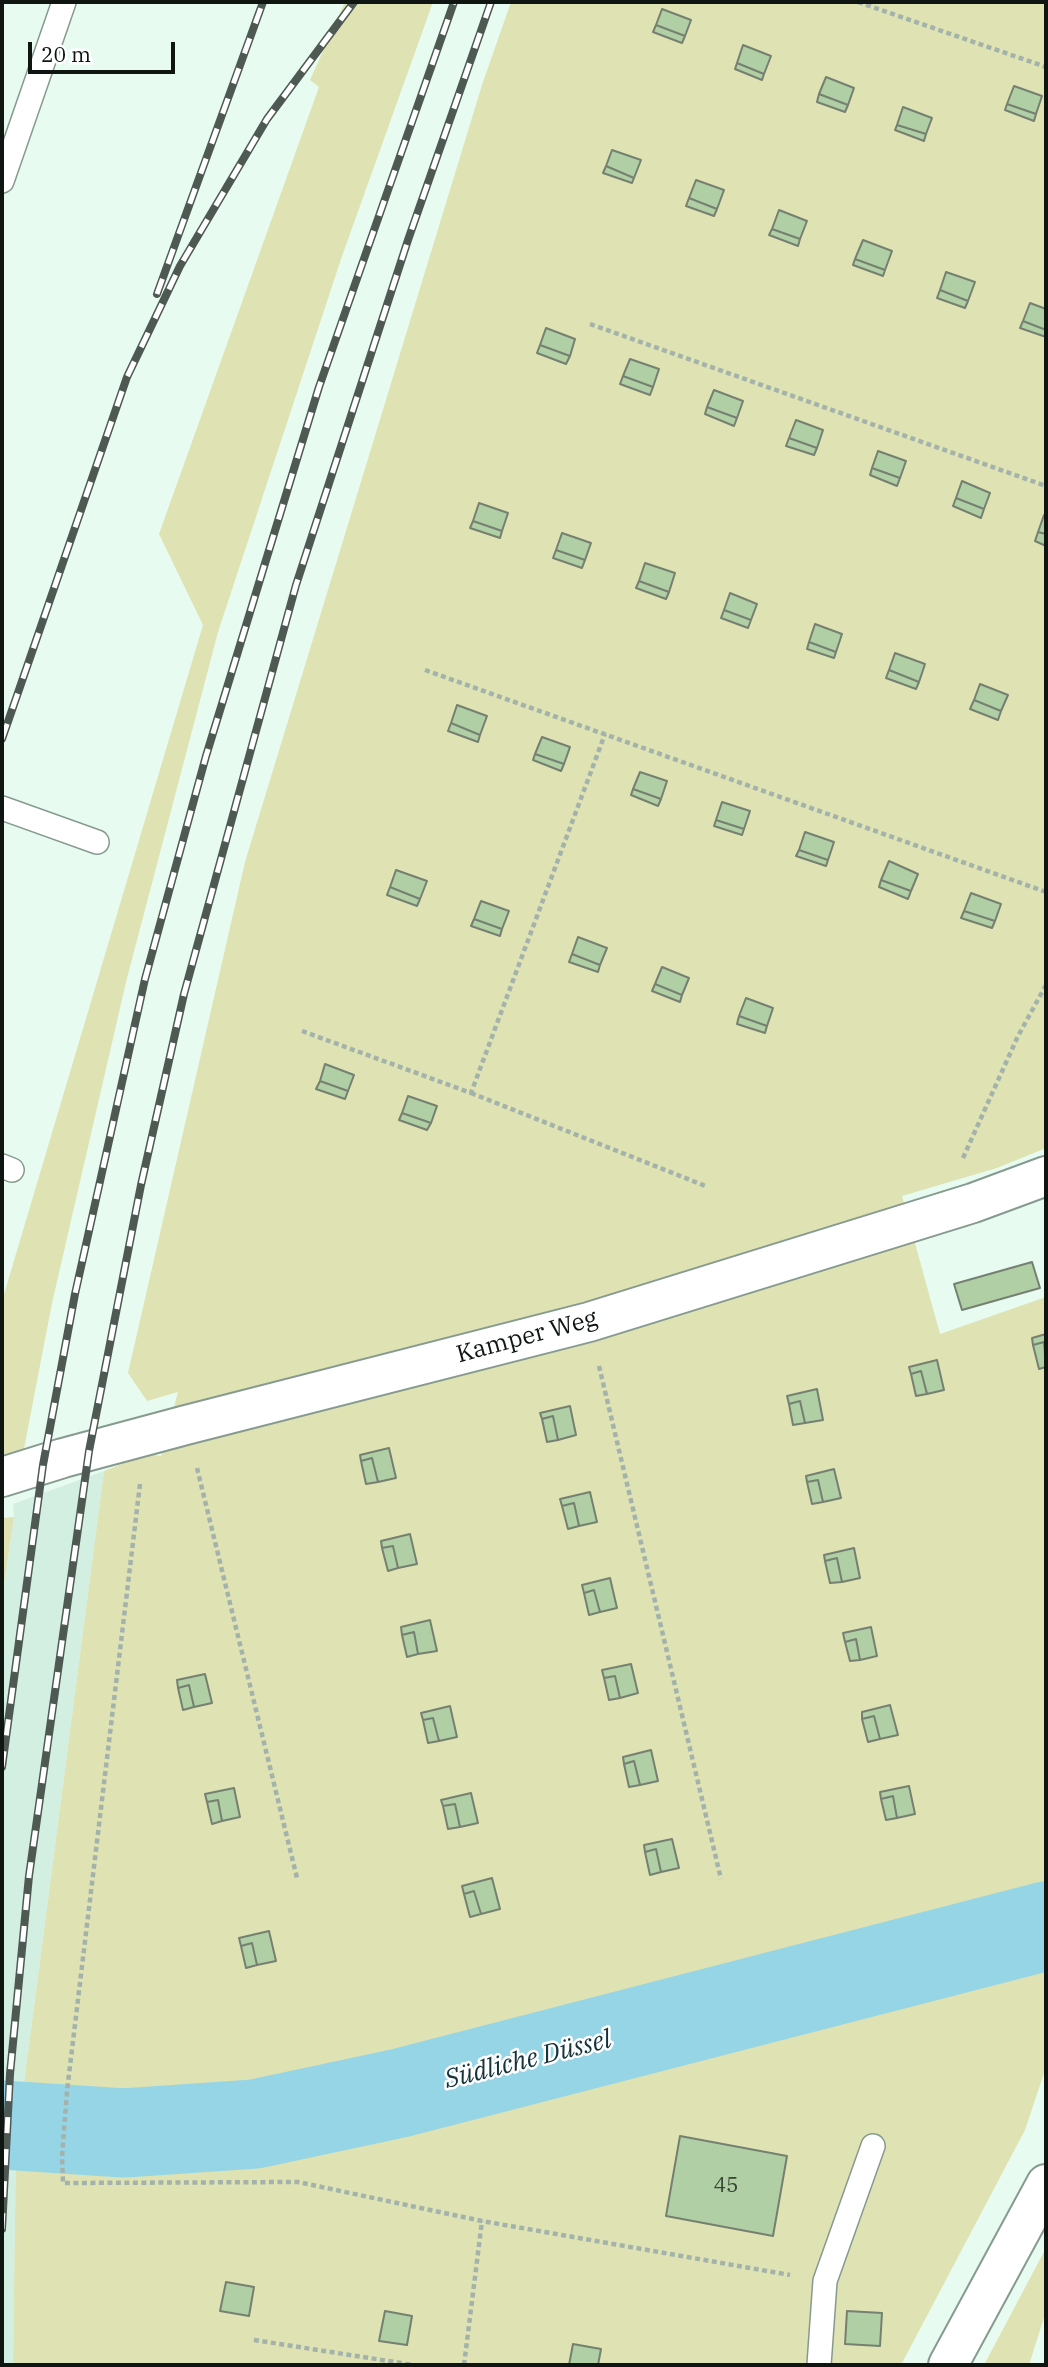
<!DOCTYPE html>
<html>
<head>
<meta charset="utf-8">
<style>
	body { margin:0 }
	#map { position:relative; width:1048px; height:2367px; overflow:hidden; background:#e7fbf1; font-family:"IBM Plex Serif",serif }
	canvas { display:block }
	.frame { position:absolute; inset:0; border:4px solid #0f1612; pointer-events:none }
	.scale { position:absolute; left:28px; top:42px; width:147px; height:32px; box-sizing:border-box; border:4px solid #0f1612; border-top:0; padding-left:9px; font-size:21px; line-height:24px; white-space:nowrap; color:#0f1612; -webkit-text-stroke:5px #fff; paint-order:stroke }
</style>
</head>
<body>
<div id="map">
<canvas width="1048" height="2367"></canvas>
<div class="frame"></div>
<div class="scale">20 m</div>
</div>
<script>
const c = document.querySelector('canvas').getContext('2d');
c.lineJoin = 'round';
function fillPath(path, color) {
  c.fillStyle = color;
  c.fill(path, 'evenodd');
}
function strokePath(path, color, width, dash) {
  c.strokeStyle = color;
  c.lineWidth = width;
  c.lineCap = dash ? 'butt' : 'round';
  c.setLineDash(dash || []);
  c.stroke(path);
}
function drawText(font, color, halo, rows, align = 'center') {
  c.font = font + ' "IBM Plex Serif",serif';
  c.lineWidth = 5;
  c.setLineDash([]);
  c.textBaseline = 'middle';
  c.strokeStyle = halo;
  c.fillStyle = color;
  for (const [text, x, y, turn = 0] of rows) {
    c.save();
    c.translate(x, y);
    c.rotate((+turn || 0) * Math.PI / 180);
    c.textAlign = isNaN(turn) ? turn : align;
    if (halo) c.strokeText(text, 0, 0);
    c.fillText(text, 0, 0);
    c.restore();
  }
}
fillPath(new Path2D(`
	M104,1471L16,2145L13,2365H2V1598L14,1517L13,1504Z`), '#d3efe1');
fillPath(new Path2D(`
	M345,2H433L341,259L218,632L126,982L52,1303L23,1454L2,1455V1301L203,625L159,534L319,87L310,80Z
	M511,2H1046V1148L997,1168L902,1196L940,1334L1046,1297V2067L1025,2130L901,2365H13L16,2145L104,1471L147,1454L161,1456L178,1392L147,1401L128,1373L245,862L482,85Z
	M14,1517L2,1598V1518Z
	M1046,2248V2311L1029,2365H984Z`), '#dfe2b2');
strokePath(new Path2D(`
	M2,2125L124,2133L255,2124L400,2093L1046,1926`), '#96d5e6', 89);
const building = new Path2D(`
	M662,9L691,20L685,36L656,25Z
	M656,25L685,36L682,43L653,32Z
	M743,45L771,56L764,74L737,63Z
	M737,63L764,74L762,80L735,69Z
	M826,77L854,88L848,105L819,94Z
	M1014,86L1042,96L1036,114L1007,104Z
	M819,94L848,105L845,112L817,102Z
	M1007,104L1036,114L1034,121L1005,110Z
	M903,107L932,118L926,134L897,125Z
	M897,125L926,134L924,141L895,130Z
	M612,150L641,160L634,178L606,166Z
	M606,166L634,178L632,183L603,173Z
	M696,180L724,190L717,209L689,198Z
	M689,198L717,209L714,216L686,206Z
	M779,210L807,221L800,239L772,229Z
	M772,229L800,239L798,246L769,235Z
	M863,240L892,251L885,270L855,259Z
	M855,259L885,270L883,276L853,265Z
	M946,272L975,282L968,301L940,290Z
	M940,290L968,301L965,308L937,298Z
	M1030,303L1046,309V330L1023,321Z
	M1023,321L1046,330V337L1020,328Z
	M546,328L575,339L570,356L540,345Z
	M540,345L570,356L566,364L537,353Z
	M630,359L659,369L653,387L623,376Z
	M623,376L653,387L650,395L620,384Z
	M714,390L743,401L737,418L707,407Z
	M707,407L737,418L734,426L705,414Z
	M796,420L823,430L817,448L789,438Z
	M789,438L817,448L814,455L786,446Z
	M878,451L906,461L900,478L872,468Z
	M872,468L900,478L897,486L870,475Z
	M962,481L990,493L984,509L956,498Z
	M956,498L984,509L981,518L953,506Z
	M479,503L508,513L502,531L473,521Z
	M1044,515L1046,516V534L1038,532Z
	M473,521L502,531L500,538L470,528Z
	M1038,532L1046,534V546L1035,541Z
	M562,533L591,543L585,560L556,550Z
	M556,550L585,560L582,568L553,558Z
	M645,563L675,573L669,592L639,581Z
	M639,581L669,592L666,599L636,588Z
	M730,593L757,604L751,620L724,610Z
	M724,610L751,620L748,628L721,618Z
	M815,624L842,634L836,652L809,642Z
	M809,642L836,652L834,658L807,649Z
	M895,653L925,664L919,682L889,670Z
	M889,670L919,682L916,689L886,678Z
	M980,684L1008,695L1001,711L974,700Z
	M974,700L1001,711L998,720L970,709Z
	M457,705L487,716L480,735L451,723Z
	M451,723L480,735L478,742L448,731Z
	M542,737L570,747L564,764L535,754Z
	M535,754L564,764L561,771L533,760Z
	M640,772L667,781L661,799L633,789Z
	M633,789L661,799L658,806L631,795Z
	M722,802L750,811L744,829L716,820Z
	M716,820L744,829L742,835L714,826Z
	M805,832L834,842L828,860L799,850Z
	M799,850L828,860L826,866L796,856Z
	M889,861L918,874L911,891L881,880Z
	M396,870L427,881L420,899L390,887Z
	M881,880L911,891L908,899L879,887Z
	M390,887L420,899L417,906L387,895Z
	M971,893L1001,904L995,921L964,911Z
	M481,901L509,911L502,929L474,919Z
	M964,911L995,921L992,928L961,918Z
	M474,919L502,929L500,936L471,926Z
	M578,937L607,948L600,965L572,954Z
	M572,954L600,965L598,972L569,962Z
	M662,967L689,978L682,995L655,984Z
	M655,984L682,995L680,1002L652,991Z
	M746,998L773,1008L767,1026L739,1016Z
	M739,1016L767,1026L765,1033L737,1024Z
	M325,1064L354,1075L348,1091L320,1081Z
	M320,1081L348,1091L345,1099L316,1089Z
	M408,1096L437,1106L431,1123L402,1113Z
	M402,1113L431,1123L427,1130L399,1120Z
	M1032,1262L1040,1288L962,1310L954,1284Z
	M1046,1334V1351L1044,1342L1033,1345L1032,1338Z
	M1044,1342L1046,1367L1039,1369L1033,1345Z
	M937,1360L944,1390L927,1394L921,1371L911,1374L909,1367Z
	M921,1371L927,1394L916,1396L911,1374Z
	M817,1389L823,1420L805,1423L800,1401L789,1404L787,1396Z
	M800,1401L805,1423L793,1425L789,1404Z
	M570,1406L576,1435L558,1440L553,1416L542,1419L540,1413Z
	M553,1416L558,1440L547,1442L542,1419Z
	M389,1448L396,1478L378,1482L372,1458L361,1461L360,1455Z
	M372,1458L378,1482L366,1484L361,1461Z
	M834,1469L841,1498L823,1502L818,1480L807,1482L806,1476Z
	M818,1480L823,1502L812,1504L807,1482Z
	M590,1492L597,1522L579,1526L574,1503L562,1506L560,1499Z
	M574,1503L579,1526L568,1529L562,1506Z
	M410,1534L417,1564L398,1568L393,1546L382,1548L381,1541Z
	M393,1546L398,1568L388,1571L382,1548Z
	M854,1548L860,1578L842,1582L837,1558L825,1561L824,1555Z
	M837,1558L842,1582L830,1583L825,1561Z
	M610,1578L617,1608L600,1612L594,1590L584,1593L582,1585Z
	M594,1590L600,1612L589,1615L584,1593Z
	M430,1620L437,1651L418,1654L414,1632L402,1635L401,1627Z
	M871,1627L877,1656L860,1660L856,1639L845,1642L843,1633Z
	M414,1632L418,1654L407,1657L402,1635Z
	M856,1639L860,1660L850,1661L845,1642Z
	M631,1664L638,1693L620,1698L615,1676L604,1678L602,1670Z
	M205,1674L212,1703L194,1707L189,1685L178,1688L177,1680Z
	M615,1676L620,1698L609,1700L604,1678Z
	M189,1685L194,1707L183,1710L178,1688Z
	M890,1705L898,1735L880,1739L874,1716L862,1719V1712Z
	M450,1706L457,1737L439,1741L433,1718L423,1720L421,1713Z
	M874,1716L880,1739L868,1742L862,1719Z
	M433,1718L439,1741L428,1743L423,1720Z
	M651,1750L658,1781L640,1785L634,1761L624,1764L623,1757Z
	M634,1761L640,1785L629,1787L624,1764Z
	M909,1786L915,1814L897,1818L893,1796L881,1799L880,1792Z
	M234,1788L240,1817L222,1821L218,1800L207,1802L205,1794Z
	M471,1793L478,1823L460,1827L455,1804L443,1806L441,1800Z
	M893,1796L897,1818L886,1820L881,1799Z
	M218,1800L222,1821L212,1824L207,1802Z
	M455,1804L460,1827L448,1829L443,1806Z
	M672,1839L679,1868L661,1872L656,1849L645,1852L644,1845Z
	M656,1849L661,1872L650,1875L645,1852Z
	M492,1878L500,1909L481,1914L474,1891L464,1894L462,1886Z
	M474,1891L481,1914L470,1917L464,1894Z
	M269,1931L276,1961L257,1965L252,1943L241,1946L239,1938Z
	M252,1943L257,1965L246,1968L241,1946Z
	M680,2136L787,2156L773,2236L666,2216Z
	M226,2282L254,2287L249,2316L220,2311Z
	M385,2311L412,2316L407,2345L379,2341Z
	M847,2311L882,2313L880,2346L845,2344Z
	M573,2344L601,2349L598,2365H569Z`);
fillPath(building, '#b0cfa4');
strokePath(building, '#758071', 2);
const service = new Path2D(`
	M2,181L64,2
	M2,808L97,842
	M2,1166L12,1170
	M819,2365L825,2281L873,2146`);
const minor = new Path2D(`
	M2,1477L63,1458L186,1425L589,1322L973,1203L1046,1176`);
const tertiary = new Path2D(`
	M948,2365L1046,2184`);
strokePath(service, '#879a90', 26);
strokePath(minor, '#879a90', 42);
strokePath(tertiary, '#879a90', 42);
strokePath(new Path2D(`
	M858,2L1046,67
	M590,324L1046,486
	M425,670L1046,892
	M302,1031L471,1093L605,734
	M471,1093L708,1187
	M963,1158L1018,1036L1046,985
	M599,1366L721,1879
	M197,1468L297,1878
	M140,1484L67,2091L62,2157L63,2183L298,2182L482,2221L790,2275
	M254,2340L414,2365
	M464,2365L482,2221`), '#a3b3ab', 4.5, [5, 3.5]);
strokePath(service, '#fff', 23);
strokePath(minor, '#fff', 38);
strokePath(tertiary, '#fff', 38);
const rail = new Path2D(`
	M157,294L263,2
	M2,739L127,377L180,266L267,119L354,2
	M2,1767L43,1465L75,1294L145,979L206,756L319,387L454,2
	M2,2229L10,2074L29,1876L89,1451L141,1185L184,994L296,585L408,240L491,2`);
strokePath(rail, '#4f5954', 8);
strokePath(rail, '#fff', 5, [16]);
drawText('21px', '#374436', null, [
	["45",726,2186]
]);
drawText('24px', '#0f1612', '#fff', [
	["Kamper Weg",527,1337,-15]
]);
drawText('italic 26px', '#14333b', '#fff', [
	["Südliche Düssel",528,2060,-14]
]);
</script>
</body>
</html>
